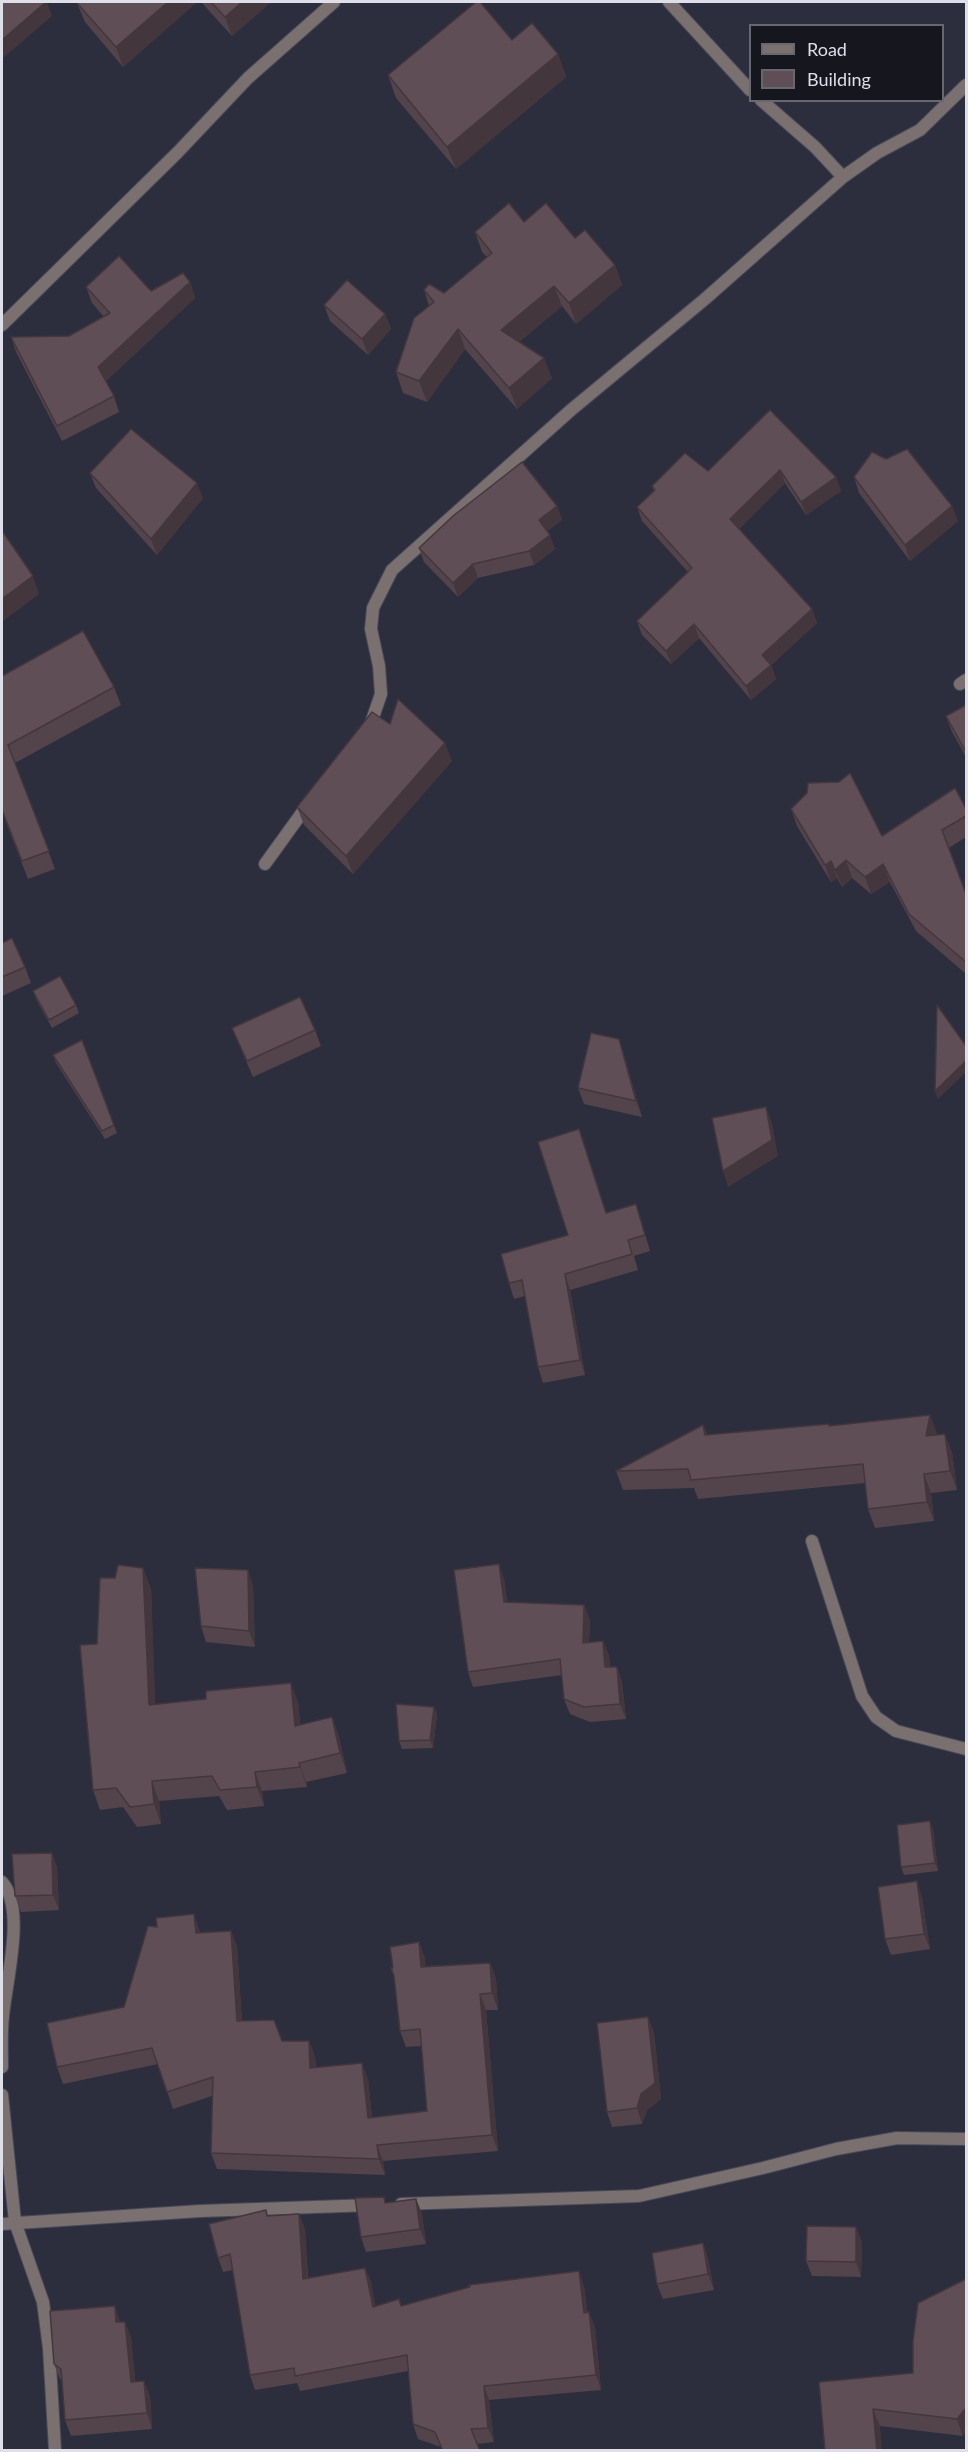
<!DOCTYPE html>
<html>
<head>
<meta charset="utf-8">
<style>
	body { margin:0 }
	#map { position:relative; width:968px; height:2452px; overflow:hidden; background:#2d2e3d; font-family:Lato,sans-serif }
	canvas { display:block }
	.frame { position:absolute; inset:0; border:3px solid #dedfe9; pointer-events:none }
	.legend { position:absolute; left:749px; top:24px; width:195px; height:78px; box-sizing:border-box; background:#16171e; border:2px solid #66676f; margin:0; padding:8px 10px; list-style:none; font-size:18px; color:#dedfe9 }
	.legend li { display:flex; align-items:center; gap:12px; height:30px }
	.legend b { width:30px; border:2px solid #66676f }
</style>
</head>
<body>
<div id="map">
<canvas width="968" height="2452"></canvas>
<div class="frame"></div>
<ul class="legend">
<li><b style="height:8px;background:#7a706f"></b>Road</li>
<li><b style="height:16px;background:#604e57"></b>Building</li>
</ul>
</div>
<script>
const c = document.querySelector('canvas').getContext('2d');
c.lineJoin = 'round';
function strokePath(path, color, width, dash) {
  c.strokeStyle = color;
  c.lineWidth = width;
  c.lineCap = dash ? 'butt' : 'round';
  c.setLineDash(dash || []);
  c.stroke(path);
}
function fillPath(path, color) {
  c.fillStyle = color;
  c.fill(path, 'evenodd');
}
const minor = new Path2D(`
	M669,2L750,90
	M761,100L815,147L843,177
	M2,325L178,152L248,78L334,2
	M960,684L966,680
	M369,729L381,694L379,666L371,629L373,608L392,570L571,410L705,299L843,177L877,153L920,130L966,85
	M265,864L309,803
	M812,1541L862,1696L876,1717L896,1731L966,1749
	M2,1882C26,1908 6,1982 3,2016C1,2033 2,2050 2,2067
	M2,2095L15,2222L43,2302L49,2348L55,2450
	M401,2204L639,2196L763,2168L836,2149L897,2138L966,2139
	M2,2224L200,2211L372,2205`);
strokePath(minor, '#494a59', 14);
strokePath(minor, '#7a706f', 12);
fillPath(new Path2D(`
	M79,2H197L123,67L85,22L77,3Z
	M201,2H271L232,36Z
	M512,40L558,54L566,77L456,169L396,98L388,75Z
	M524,222L575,238L615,265L622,285L576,324L562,306L519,342L552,378L517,409L465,349L427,402L403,393L396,372L429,306L424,290L444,293L487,257L482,252L475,232Z
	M190,282L195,298L106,381L114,396L119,412L62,441L16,352L11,337L69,336L104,317L92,303L86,287L151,291Z
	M324,305L385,314L391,329L368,355L330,321Z
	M770,410L836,477L841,491L806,515L785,483L739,529L812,609L817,623L771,665L776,679L751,700L699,638L671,664L642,635L637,621L688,572L642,521L637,507L654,492L652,486L708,471Z
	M90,473L203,498L157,555L96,488Z
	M854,477L958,521L910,561L859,493Z
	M557,506L562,520L547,531L555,549L534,565L478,578L458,597L424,562L419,548Z
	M2,676L114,687L121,705L15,763L55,869L28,879L2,812Z
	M966,705V757L952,732L946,716Z
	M390,724L452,761L353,874L304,825L297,807Z
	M791,809L882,836L966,809V837L949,848L966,894V974L916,931L890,882L871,894L852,878L842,887L837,878L831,882L797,826Z
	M2,943L25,967L31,983L2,996Z
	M33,991L76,1005L79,1013L52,1028L36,999Z
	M232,1028L315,1030L321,1046L253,1077L238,1043Z
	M619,1039L624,1055L642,1117L584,1104L578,1088Z
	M82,1040L117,1133L105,1139L56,1063L53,1055Z
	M579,1129L606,1213L641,1220L650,1251L634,1256L638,1270L570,1290L585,1375L543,1383L538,1367L525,1296L514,1299L509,1283L568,1235Z
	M930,1415L936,1435L952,1452L957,1490L931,1493L934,1521L875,1528L868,1509L865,1483L698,1499L694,1488L623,1490L616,1471L703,1425L707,1435L829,1424L830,1426Z
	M504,1579L507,1602L584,1605L590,1620L589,1642L603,1641L609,1656L610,1667H617L622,1682L626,1719L590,1722L570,1714L564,1699L562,1675L473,1687L468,1672Z
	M253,1586L255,1647L206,1642L201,1626Z
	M151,1588L155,1704L298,1702L300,1725L332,1717L339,1737L347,1773L306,1782L307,1787L262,1791L264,1806L227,1810L219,1796L159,1801L161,1824L137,1827L123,1807L100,1810L93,1790L97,1644Z
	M434,1707L437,1715L433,1748L402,1749L399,1741Z
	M933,1829L938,1871L904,1875L901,1867Z
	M52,1853L57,1868L59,1910L21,1912L15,1896Z
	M922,1897L930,1949L891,1955L885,1939Z
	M200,1931V1932L231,1931L237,1947L242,2021L282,2041H309L315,2057L316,2067L368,2079L372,2118L427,2111L422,2046L406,2047L400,2031L393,1968L419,1942L425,1959V1966L490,1963L496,1979L498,2010H486L498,2151L383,2161L385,2175L217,2169L211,2153L212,2096L173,2109L158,2064L63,2084L57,2067L124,2007Z
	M648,2017L654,2033L661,2099L647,2110L642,2124L612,2127L607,2112Z
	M416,2199L422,2214L426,2244L366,2252L361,2237Z
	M266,2210L268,2216L305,2229L308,2278L365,2268L371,2282L375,2307L401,2306L584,2286L587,2312L595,2327L601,2390L489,2400L494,2442L477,2444L480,2451H442L441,2447L418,2439L413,2424L408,2371L300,2391L297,2383L255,2390L250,2375L233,2270L223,2272L218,2258Z
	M862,2242L861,2277L812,2276L806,2261Z
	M703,2243L708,2259L714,2290L663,2299L657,2284Z
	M918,2303L963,2436L880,2426L825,2451L913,2373Z
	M121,2322L131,2337L135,2381L150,2396L152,2429L71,2436L65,2420L62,2381L60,2379L54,2364Z`), '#53434b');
fillPath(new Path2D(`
	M47,2L52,16L2,59V40Z
	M168,2H197L123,67L116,47Z
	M242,2H271L232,36L225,17Z
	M558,54L566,77L456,169L447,147Z
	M615,265L622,285L576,324L569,303Z
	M190,282L195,298L104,383L98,367Z
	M554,286L562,306L509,350L501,330Z
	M385,314L391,329L368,355L362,339Z
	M458,329L465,349L427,402L419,381Z
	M544,358L552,378L517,409L509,388Z
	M780,470L785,483L735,533L730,519Z
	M836,477L841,491L806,515L801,502Z
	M197,483L203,498L157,555L151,539Z
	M557,506L562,520L544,534L539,520Z
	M952,506L958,521L910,561L905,545Z
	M550,535L555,549L534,565L529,551Z
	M473,564L478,578L458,597L453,583Z
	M33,576L39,594L2,622V599Z
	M812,609L817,623L767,668L762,655Z
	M694,624L699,638L671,664L666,651Z
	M771,665L776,679L751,700L746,686Z
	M445,743L452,761L353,874L346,856Z
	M846,860L852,878L842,887L835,870Z
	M831,861L837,878L831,882L825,865Z
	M883,864L890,882L871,894L865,877Z
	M619,1039L624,1055L642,1117L636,1101Z
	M966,1061V1072L938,1099L935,1091Z
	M766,1107L772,1123L778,1156L728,1187L723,1171Z
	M579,1129L585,1145L611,1228L606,1213Z
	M565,1274L570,1290L585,1375L580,1360Z
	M930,1415L937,1433L933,1454L926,1436Z
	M945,1434L952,1452L957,1490L950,1471Z
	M924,1474L931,1493L934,1521L927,1502Z
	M499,1564L504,1579L509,1617L504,1602Z
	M143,1568L151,1588L156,1725L149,1705Z
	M248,1570L253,1586L255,1647L249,1631Z
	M584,1605L590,1620L588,1658L583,1643Z
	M603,1641L609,1656L611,1683L605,1667Z
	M617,1667L622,1682L626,1719L620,1704Z
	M291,1683L298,1702L303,1746L295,1726Z
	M434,1707L437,1715L433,1748L430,1740Z
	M332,1717L339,1737L347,1773L340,1753Z
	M299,1763L306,1782L307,1787L300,1767Z
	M255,1772L262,1791L264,1806L257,1787Z
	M152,1781L159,1801L161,1824L154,1804Z
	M930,1821L933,1829L938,1871L935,1863Z
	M52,1853L57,1868L59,1910L53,1895Z
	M917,1881L922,1897L930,1949L924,1934Z
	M194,1914L200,1931L202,1949L196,1933Z
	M231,1931L237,1947L243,2038L237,2021Z
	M419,1942L425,1959L427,1983L421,1967Z
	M490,1963L496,1979L498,2010L492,1993Z
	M480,1994L486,2010L498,2151L492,2135Z
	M648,2017L654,2033L661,2099L647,2110L642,2124L637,2108Z
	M309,2041L315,2057L316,2084L310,2068Z
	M362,2063L368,2079L374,2135L368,2118Z
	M377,2145L383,2161L385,2175L379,2159Z
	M416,2199L422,2214L426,2244L420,2229Z
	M299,2214L305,2229L308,2294L303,2279Z
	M856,2227L862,2242L861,2277L856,2262Z
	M703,2243L708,2259L714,2290L708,2274Z
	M365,2268L371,2282L378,2322L373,2307Z
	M579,2271L584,2286L589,2327L584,2313Z
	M115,2306L120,2322L122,2338L116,2322Z
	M589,2312L595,2327L601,2390L596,2375Z
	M125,2322L131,2337L137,2397L131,2382Z
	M144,2381L150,2396L152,2429L147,2413Z
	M484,2386L489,2400L494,2442L488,2428Z
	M966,2408V2432L963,2436L957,2419Z
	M873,2409L880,2426L882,2451H877Z`), '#43373d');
const building = new Path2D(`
	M2,2H46L2,40Z
	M79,2H168L116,47L77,3Z
	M211,2H242L225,17Z
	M476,2H480L512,40L532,23L558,54L447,147L388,75Z
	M509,203L524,222L546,203L575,238L585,230L615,265L569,303L554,286L501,330L544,358L509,388L458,329L419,381L396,372L414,318L434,302L424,290L429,284L444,293L492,253L475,232Z
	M119,256L151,291L183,273L190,282L98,367L114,396L57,426L11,337L69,336L110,313L86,287Z
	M347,280L385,314L362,339L324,305Z
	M770,410L836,477L801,502L780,470L730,519L812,609L762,655L771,665L746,686L694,624L666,651L637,621L692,568L637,507L655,490L652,486L685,453L708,471Z
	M131,429L197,483L151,539L90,473Z
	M907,449L952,506L905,545L854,477L872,452L886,459Z
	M522,462L557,506L539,520L550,535L529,551L473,564L453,583L419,548L453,516Z
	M3,532L33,576L2,599V533Z
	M83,631L114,687L8,745L49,851L22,861L2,810V676Z
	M398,699L445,743L346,856L297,807L372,712L390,724Z
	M966,705V752L946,716Z
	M850,773L882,836L955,788L966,809V816L942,830L966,894V962L909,914L883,864L865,877L846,860L835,870L831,861L825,865L791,809L807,793L808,783L839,782Z
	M12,938L25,967L2,977V943Z
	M60,976L76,1005L49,1020L33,991Z
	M300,997L315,1030L247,1061L232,1028Z
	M937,1005L966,1046V1061L935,1091Z
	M591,1033L619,1039L636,1101L578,1088Z
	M82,1040L114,1125L102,1131L53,1055Z
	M766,1107L772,1140L723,1171L712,1118Z
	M579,1129L606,1213L636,1204L645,1235L628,1240L632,1254L565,1274L580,1360L538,1367L522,1280L509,1283L501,1254L568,1235L538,1142Z
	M930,1415L926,1436L945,1434L950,1471L924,1474L927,1502L868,1509L863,1464L691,1480L688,1469L616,1471L703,1425L705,1435L829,1424V1426Z
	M499,1564L504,1602L584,1605L583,1643L603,1641L605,1667H617L620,1704L584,1707L564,1699L560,1659L468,1672L454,1570Z
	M118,1565L143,1568L149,1705L206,1699V1691L291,1683L295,1726L332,1717L340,1753L299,1763L300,1767L255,1772L257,1787L220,1790L212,1776L152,1781L154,1804L130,1807L116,1788L93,1790L80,1645L97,1644L100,1578H115Z
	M195,1568L248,1570L249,1631L201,1626Z
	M396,1704L434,1707L430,1740L399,1741Z
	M930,1821L935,1863L901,1867L897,1825Z
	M52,1853L53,1895L15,1896L12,1854Z
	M917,1881L924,1934L885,1939L878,1887Z
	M194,1914L196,1933L231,1931L237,2021L274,2020L282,2041H309L310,2068L362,2063L368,2118L427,2111L420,2029L400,2031L394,1976L391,1968H393L390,1947L419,1942L421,1967L490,1963L492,1993L480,1994L492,2135L377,2145L379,2159L211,2153L213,2077L167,2092L152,2048L57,2067L47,2023L124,2007L148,1926L157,1927L156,1918Z
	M648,2017L655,2083L641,2094L637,2108L607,2112L597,2023Z
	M384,2197L385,2203L416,2199L420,2229L361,2237L355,2198Z
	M266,2210L267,2216L299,2214L303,2279L365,2268L373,2307L399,2299L401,2306L470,2287L469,2285L579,2271L584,2313L589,2312L596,2375L484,2386L488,2428L471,2429L480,2451H443L435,2432L413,2424L407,2355L295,2376L294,2368L250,2375L230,2254L218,2258L209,2224Z
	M807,2226L856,2227V2262L806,2261Z
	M703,2243L708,2274L657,2284L652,2253Z
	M966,2279V2408L957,2419L873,2409L877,2451H825L819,2382L913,2373V2341L918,2303Z
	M115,2306L116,2322H125L131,2382L144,2381L147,2413L65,2420L61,2369L54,2364L50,2311Z`);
fillPath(building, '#604e57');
strokePath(building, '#43373d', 1.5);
</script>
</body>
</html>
